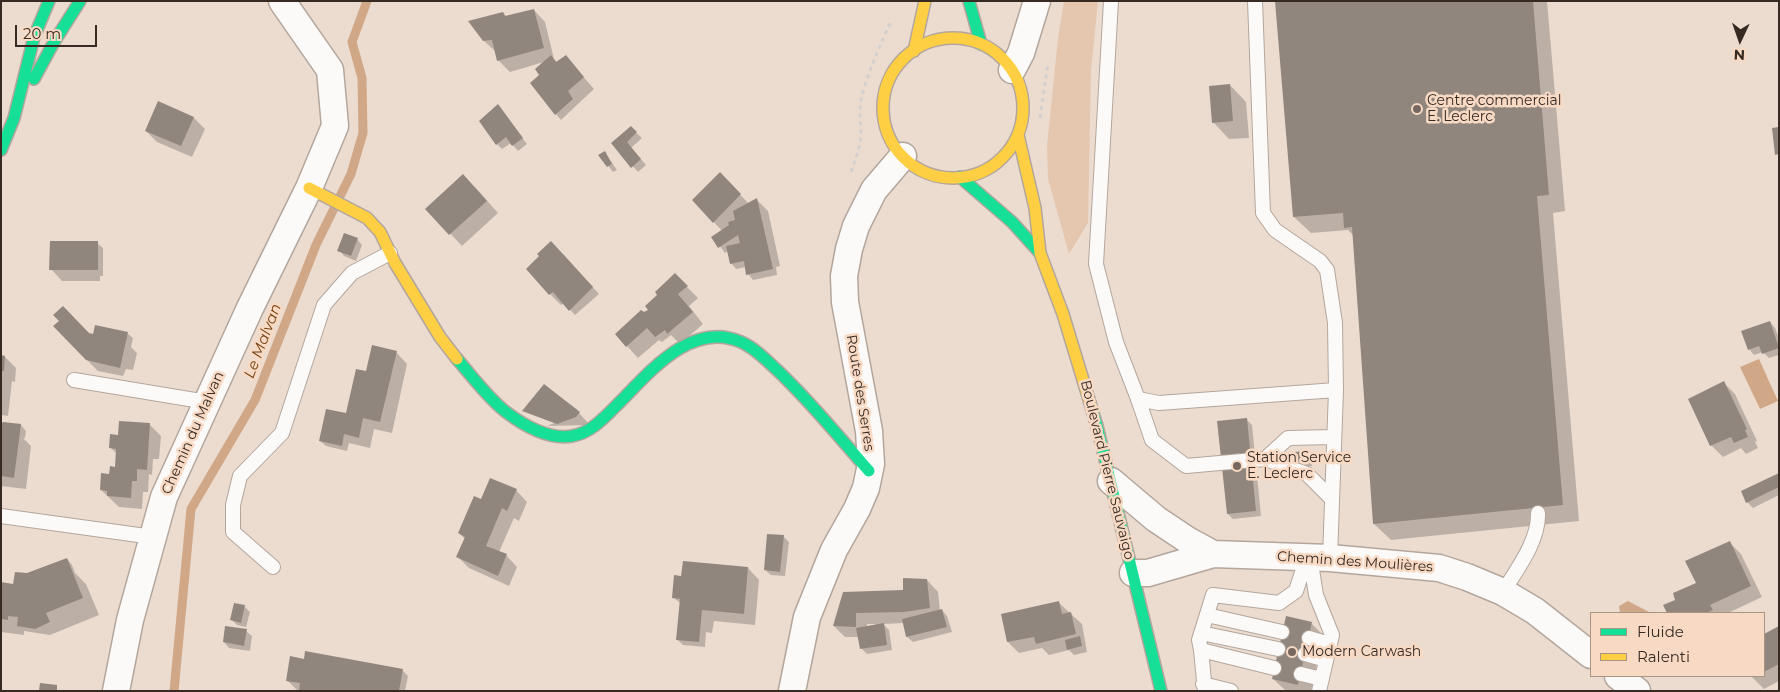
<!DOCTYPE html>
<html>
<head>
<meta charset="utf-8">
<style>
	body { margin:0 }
	#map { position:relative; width:1780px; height:692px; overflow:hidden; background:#ecdcd0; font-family:Montserrat,sans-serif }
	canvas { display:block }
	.frame { position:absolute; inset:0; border:2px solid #362a22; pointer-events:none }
	.legend { position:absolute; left:1590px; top:612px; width:175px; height:65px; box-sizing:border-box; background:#f8dac4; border:1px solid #aa9483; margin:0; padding:6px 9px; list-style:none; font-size:15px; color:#362a22 }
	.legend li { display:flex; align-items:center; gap:10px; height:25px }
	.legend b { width:25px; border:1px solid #aa9483 }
	.north { position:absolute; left:1715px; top:15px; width:50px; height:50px; -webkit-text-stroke:4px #f8dac4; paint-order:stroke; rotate:183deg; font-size:14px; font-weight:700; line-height:20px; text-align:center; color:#362a22 }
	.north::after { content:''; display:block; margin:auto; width:18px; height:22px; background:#362a22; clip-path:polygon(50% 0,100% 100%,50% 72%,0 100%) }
	.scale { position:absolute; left:15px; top:25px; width:82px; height:22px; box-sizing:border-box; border:2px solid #362a22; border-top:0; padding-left:6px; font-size:15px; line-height:18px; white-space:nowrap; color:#362a22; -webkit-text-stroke:4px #f8dac4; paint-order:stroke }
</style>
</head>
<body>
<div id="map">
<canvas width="1780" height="692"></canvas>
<div class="frame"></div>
<ul class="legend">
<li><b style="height:6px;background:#16e098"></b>Fluide</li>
<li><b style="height:6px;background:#ffcf43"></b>Ralenti</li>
</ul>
<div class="north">N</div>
<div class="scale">20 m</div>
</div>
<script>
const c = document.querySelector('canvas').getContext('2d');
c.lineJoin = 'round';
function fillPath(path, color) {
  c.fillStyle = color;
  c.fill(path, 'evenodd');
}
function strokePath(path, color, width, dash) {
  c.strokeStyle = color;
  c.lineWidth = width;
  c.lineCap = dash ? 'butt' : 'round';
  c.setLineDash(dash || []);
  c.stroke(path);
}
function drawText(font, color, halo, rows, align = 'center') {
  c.font = font + ' Montserrat,sans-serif';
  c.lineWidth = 5;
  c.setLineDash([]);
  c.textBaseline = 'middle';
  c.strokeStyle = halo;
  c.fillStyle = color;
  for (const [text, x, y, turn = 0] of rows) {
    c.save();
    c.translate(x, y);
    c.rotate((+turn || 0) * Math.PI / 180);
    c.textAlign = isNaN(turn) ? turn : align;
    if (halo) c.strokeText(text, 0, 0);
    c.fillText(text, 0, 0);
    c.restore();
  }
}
fillPath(new Path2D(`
	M1064,1H1098L1091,71L1088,223L1069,254L1048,179L1047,146L1058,38Z`), '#e5c7b0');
fillPath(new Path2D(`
	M1759,359L1778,401L1760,409L1740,367Z
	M1628,601L1651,613H1620L1619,606Z`), '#d1a887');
fillPath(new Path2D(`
	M1276,1H1547L1565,211L1553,213L1579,521L1391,540L1374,524L1354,236L1348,230L1311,233L1294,217Z
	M534,10L545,22L554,59L558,63L566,57L594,89L561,120L556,114L541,76L544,62L510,72L499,61L496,52L484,41L503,13L507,17Z
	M1230,85L1246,102L1249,138L1229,139L1213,122Z
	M158,102L194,118L205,129L192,157L157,142L146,131Z
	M498,106L527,144L518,151L511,143L502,149L497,144Z
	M631,128L642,138L631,148L646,165L638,172L612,143Z
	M605,153L617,170L613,172L600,155Z
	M731,185L749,204L757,200L768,211L780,266L776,267L777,275L753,280L748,274L746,267L736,269L731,263L728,251L725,253L713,237L722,231L694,200Z
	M475,187L498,213L462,246L427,209Z
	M357,239L362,245L356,261L344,256L339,250Z
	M97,243L103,248V276H100V281H62L51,269Z
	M563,254L599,294L575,315L564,303L561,305L550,294Z
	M675,275L698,298L689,306L703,324L680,344L671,335L662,342L659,340L638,358L627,346L644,314L650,310L658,295Z
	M1770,322L1775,328L1779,338V355L1769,358L1763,352L1754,355L1749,349Z
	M127,333L133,338L131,347L137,353L133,370L126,369L123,376L98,371L86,359L89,334Z
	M396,352L407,364L392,433L374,429L370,448L349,443L347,451L326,446L320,441L347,415Z
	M1,356L5,357L16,368L15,382L12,381L8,416L1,415Z
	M1724,383L1735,394L1757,441L1755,442L1758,448L1746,454L1741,448L1723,457L1711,445Z
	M579,413L590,425L547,426Z
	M1247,420L1252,425L1261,516L1233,519L1228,514Z
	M149,424L161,436L159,459H153L152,475L149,474L148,492H143L142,509L119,507L101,490L116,468L117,454L110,447L119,436Z
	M1,425H21L26,431L25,438H23L31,446L26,489L1,486Z
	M1306,452L1311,458L1312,466L1303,467L1298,461Z
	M1779,475V495L1753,508L1747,502Z
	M516,490L527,502L519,521L514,518L499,552L506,555L517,567L509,586L469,568L458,557L465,539L459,533L482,501Z
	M783,536L789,542L785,576L771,575L765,570Z
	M1730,543L1741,554L1762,597L1728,613H1668L1665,606L1677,600L1697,584Z
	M67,559L72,565L75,573L86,584L99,615L50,635L24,631V635L1,632V583L14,585L27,574Z
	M748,568L759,580L755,625L714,621L712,633L706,632L705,647L683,645L677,639L680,603L674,598L681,577Z
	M927,580L938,592L940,611L942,610L947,616L952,632L913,642L907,637L904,623L883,624L889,630L892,650L867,654L861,648L859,637H845L834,626L844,593L905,591ZM867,624H875L876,626L867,627Z
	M1059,603L1082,624L1087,652L1074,655L1069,650L1049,655L1042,648L1019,653L1008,642L1002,615Z
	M244,606L250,612L246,627L237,625L232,620Z
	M1287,618L1312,624L1323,635L1311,691L1285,690L1273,679Z
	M1779,627V681L1764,689L1751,676H1764V636Z
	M246,631L252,636L250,651L229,648L224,642Z
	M402,670L408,676L405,691H298L287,680Z`), '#0003');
strokePath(new Path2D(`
	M174,691L191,509L255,400L316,245L351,174L363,133L362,78L352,42L367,1`), '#d1a887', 9);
fillPath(new Path2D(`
	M1275,1H1533L1549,195L1537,196L1563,505L1373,524L1352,227L1344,228L1343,213L1293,217Z
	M534,9L544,48L497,61L492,40L483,41L468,21L503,12L505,16Z
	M551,55L556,62L566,55L584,77L568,91L573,99L555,115L530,83L539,75L535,69Z
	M1230,84L1233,121L1212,123L1209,86Z
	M158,101L194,117L181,146L145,131Z
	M498,104L523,138L512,146L506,137L496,145L479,121Z
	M631,126L637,132L627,142L641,159L631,168L611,143Z
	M1779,127V154L1775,155L1772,128Z
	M605,151L612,164L607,167L598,155Z
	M720,172L741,194L713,223L692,200Z
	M463,174L487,201L449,235L425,209Z
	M757,198L773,269L746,275L744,261L730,264L726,246L740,243L738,235L718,248L711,237L729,225L728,222L735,220L733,211Z
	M344,233L358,238L351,256L337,251Z
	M50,241H98V270H49Z
	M551,241L593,287L569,311L553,292L549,295L526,269L539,256L537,254Z
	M675,273L688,286L678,294L693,312L667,334L665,330L655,337L647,328L626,347L615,334L641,310L644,312L648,310L645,306L657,295L655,292Z
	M63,306L89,333L93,334L95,325L128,332L120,368L86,360L53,326L59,321L53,315Z
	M1770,321L1779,348L1762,354L1759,346L1748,350L1741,331Z
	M372,345L397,351L380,422L363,418L359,438L344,434L342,446L319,441L326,409L346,413L356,369L366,371Z
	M1,355L5,356L4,371H1Z
	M1724,381L1747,429L1745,430L1748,437L1734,443L1731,437L1710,446L1688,399Z
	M544,384L580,412L576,417L557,424L522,411Z
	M1247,418L1256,511L1227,514L1217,421Z
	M119,421L150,423L147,470L137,469V481H132L131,498L107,496V491L100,490L101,473L109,474L110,466L115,467L116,449L109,448L110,434L118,435Z
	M3,422L21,424L14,478L1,476V424Z
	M1306,451L1307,461L1296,462L1295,452Z
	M1779,473V487L1746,503L1741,491Z
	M490,478L517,489L507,511L502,508L486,546L507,554L498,576L456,557L465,537L458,533L474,496L481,499Z
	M767,534L784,535L780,572L764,570Z
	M1730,541L1751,586L1710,605L1713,610L1706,613H1667L1663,605L1675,600L1673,593L1696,583L1685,561Z
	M67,558L83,598L46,613L50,622L35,629L17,626L18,617L8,616V620L1,619V582L13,584L15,572L27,573Z
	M683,561L748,567L744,614L702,610L699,642L676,640L680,599L672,598L674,575L681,576Z
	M903,578L927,579L930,608L904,612L856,613V627L833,626L843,592L903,590Z
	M1059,601L1062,614L1071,612L1076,634L1036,644L1034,637L1007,642L1001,614Z
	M234,603L245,605L241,623L230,620Z
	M942,609L947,627L906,637L902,619Z
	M1286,616L1312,622L1298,685L1272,679Z
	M884,623L887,645L860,649L856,628Z
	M225,626L247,629L244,646L223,642Z
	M1779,626V664L1764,672V634Z
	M1080,636L1082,646L1067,650L1065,640Z
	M305,651L403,669L399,691H299L300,683L286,681L290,656L304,659Z
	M40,683L57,685V691H39Z`), '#91867d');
const lane = new Path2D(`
	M1111,1L1096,264L1116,342L1138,399L1159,403L1336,390
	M1255,1L1263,213L1275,230L1320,261L1327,270L1335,323L1336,390L1330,558
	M74,380L207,402
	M1138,399L1152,440L1186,466L1265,459L1307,474L1332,499
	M1265,459L1288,438L1334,437
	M1,516L153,537
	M1310,557L1316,595L1332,635L1319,691
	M273,567L233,532V505L240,476L282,433L324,305L352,273L390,253
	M1503,592C1517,569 1539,541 1538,513
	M1207,615L1282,632
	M1201,633L1278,649
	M1309,638L1330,644
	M1201,650L1274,668
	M1305,654L1326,660
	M1301,674L1322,679
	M1203,684L1231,691
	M1205,691L1201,650L1199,640L1213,595L1279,603L1296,591L1307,557`);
const street = new Path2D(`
	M1012,70L1021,53L1037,1
	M1111,481L1156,519L1189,541L1213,554
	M1133,573H1148L1213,554L1330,558L1439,568L1467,577L1503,592L1535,611L1591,655
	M1618,676L1637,691
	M116,691L130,620L164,497L250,308L309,188L335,126L330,70L282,1
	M792,691L807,617L834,550L857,509L866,488L871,464L869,431L845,302L844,276L849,249L856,226L874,190L903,156`);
const fast = new Path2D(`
	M969,1L981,44
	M34,79L54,42L80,1
	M1,150L14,118L34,37L49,1
	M960,177L1012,222L1040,253
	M457,359C472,376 487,397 506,412C523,425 549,440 572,436C591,433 605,417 618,404C649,373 691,320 741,342C755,348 766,360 777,370C810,401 839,437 869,471
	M1090,403L1097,426L1161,691`);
const slow = new Path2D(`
	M883 108a70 70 0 1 1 140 0a70 70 0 1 1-140 0Z
	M914,51L925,1
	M1018,135L1035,208L1040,253L1063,314L1090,403
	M309,188L367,218L380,232L395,263L440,337L457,359`);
strokePath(lane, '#b3a69d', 16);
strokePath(street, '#b3a69d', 29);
strokePath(fast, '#b3a69d', 14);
strokePath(slow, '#b3a69d', 14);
strokePath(new Path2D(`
	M1040,118L1048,63
	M851,172C855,160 860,148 861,135C861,123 859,112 861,100C867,73 879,49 890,23`), '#d5d0cd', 3, [4, 4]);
strokePath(lane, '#fcfaf8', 14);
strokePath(street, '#fcfaf8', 26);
strokePath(fast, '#16e098', 11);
strokePath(slow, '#ffcf43', 11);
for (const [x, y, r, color] of [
	[1417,109,5,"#76685f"],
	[1237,466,5,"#76685f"],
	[1292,652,5,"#76685f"]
]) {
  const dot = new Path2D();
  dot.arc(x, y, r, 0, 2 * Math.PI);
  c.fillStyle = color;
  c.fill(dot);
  strokePath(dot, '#f8dac4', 2);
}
drawText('14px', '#362a22', '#f8dac4', [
	["Centre commercial",1427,101],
	["E. Leclerc",1427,117],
	["Station Service",1247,458],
	["E. Leclerc",1247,474],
	["Modern Carwash",1302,652]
], 'left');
drawText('14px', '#362a22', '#f8dac4', [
	["Route des Serres",860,393,81],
	["Chemin du Malvan",193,433,-66],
	["Boulevard Pierre Sauvaigo",1107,470,76],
	["Chemin des Moulières",1355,562,4]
]);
drawText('italic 15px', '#764314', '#f8dac4', [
	["Le Malvan",263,341,-69]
]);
</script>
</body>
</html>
